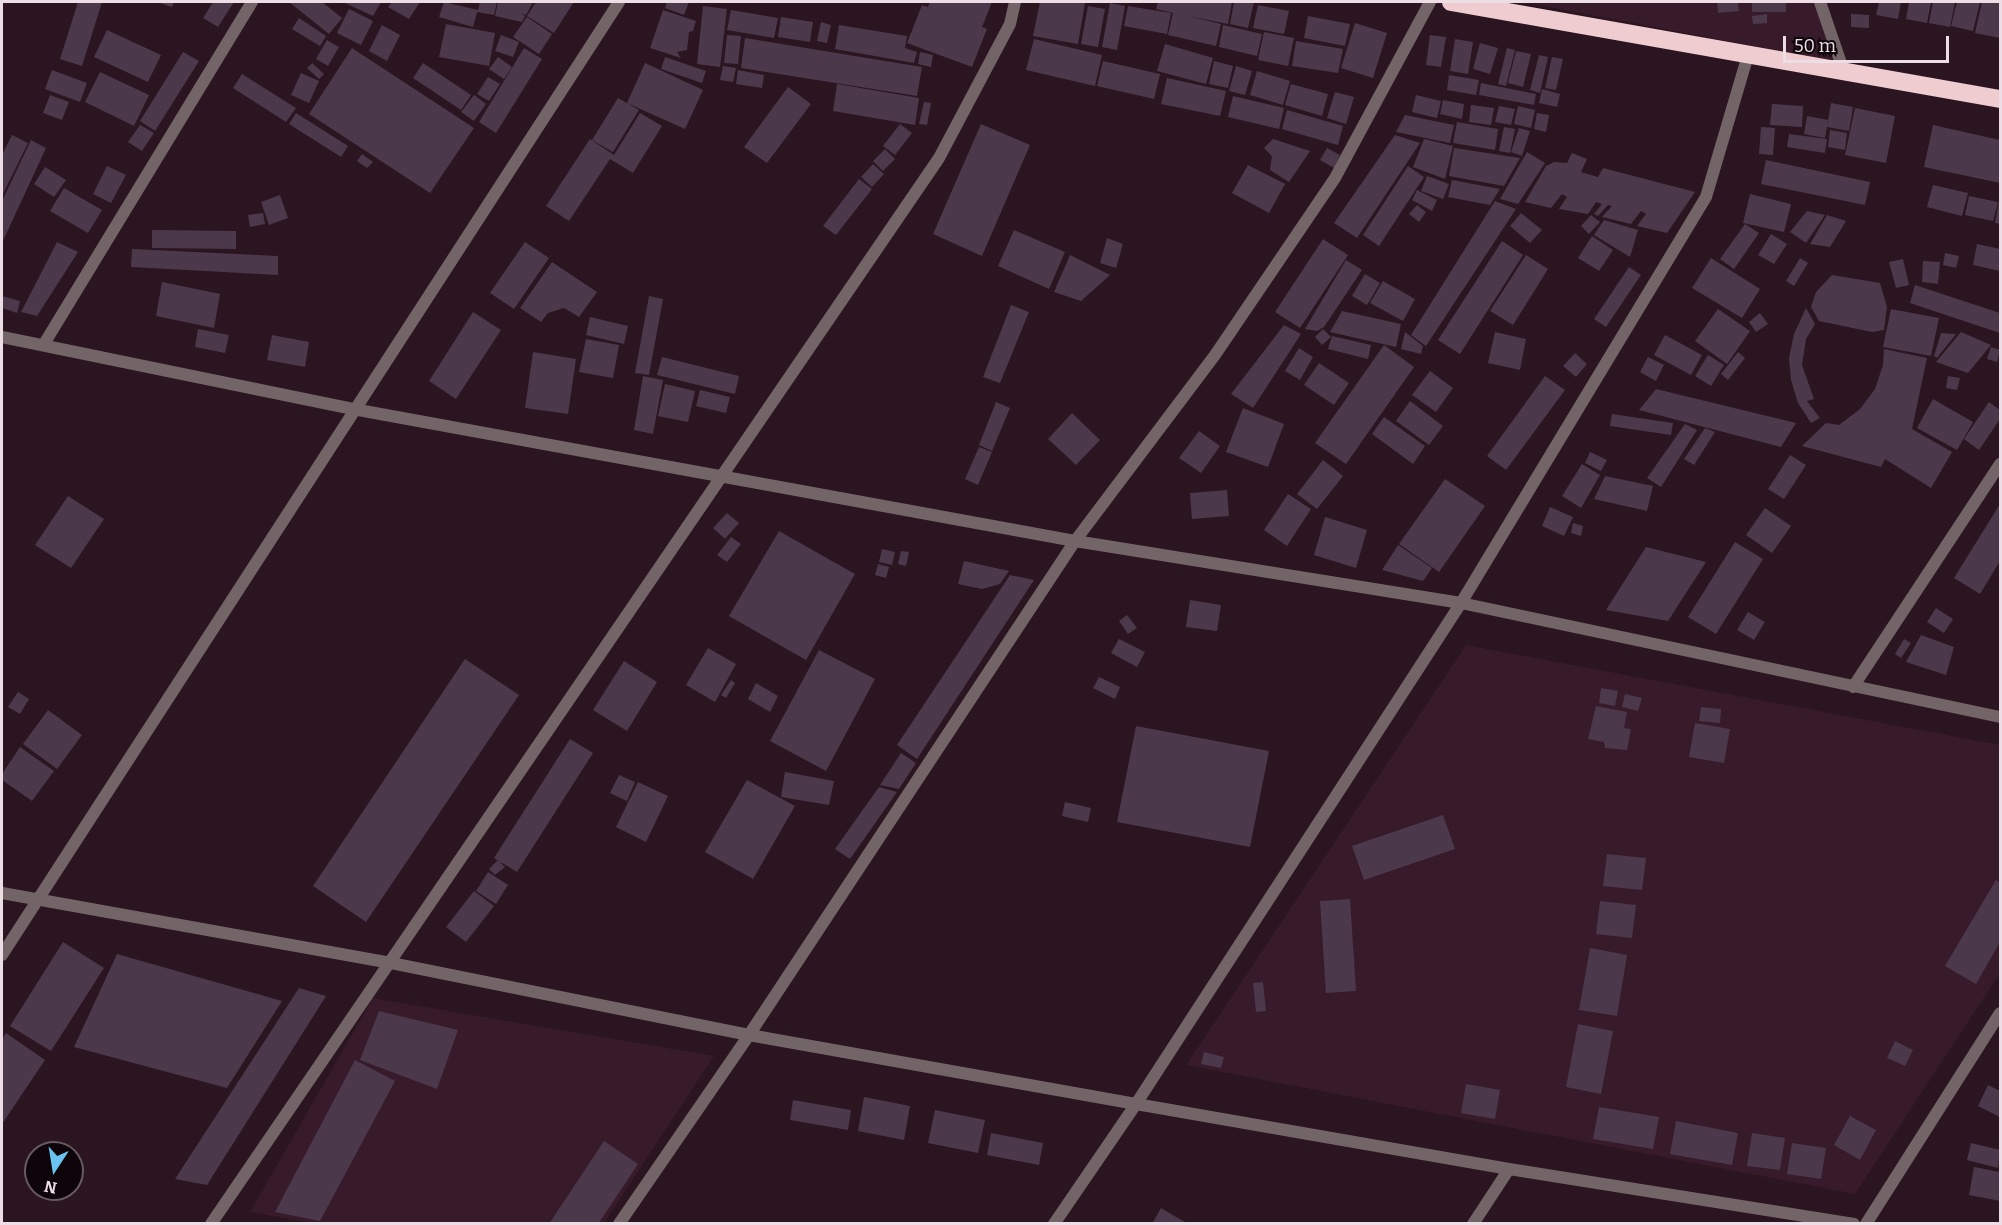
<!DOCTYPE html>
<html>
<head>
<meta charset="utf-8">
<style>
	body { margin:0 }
	#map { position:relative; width:2002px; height:1225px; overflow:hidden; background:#2b1520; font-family:Bitter,serif }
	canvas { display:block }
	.frame { position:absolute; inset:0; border:3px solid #eddde4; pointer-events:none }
	.north { position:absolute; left:24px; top:1141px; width:60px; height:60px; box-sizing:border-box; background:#0d0509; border:2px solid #675b61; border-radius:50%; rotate:192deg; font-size:16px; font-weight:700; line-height:24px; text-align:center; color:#eddde4 }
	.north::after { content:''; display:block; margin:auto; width:21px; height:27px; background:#6bc3f2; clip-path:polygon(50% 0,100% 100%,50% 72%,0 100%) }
	.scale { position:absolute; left:1783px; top:36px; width:166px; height:27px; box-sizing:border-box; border:3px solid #eddde4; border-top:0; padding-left:8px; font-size:18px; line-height:21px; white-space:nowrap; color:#eddde4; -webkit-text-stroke:4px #0d0509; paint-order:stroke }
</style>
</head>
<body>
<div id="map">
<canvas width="2002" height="1225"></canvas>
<div class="frame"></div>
<div class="north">N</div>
<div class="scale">50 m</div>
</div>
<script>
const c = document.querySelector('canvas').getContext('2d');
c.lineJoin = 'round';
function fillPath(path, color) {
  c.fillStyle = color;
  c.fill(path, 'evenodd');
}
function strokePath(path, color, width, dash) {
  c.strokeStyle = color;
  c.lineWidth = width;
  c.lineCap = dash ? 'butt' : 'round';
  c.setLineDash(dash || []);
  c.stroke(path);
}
fillPath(new Path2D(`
	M1523,2H1818L1838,62Z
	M1466,645L2000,745V973L1855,1194L1186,1065Z
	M373,998L714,1056L604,1223L317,1224L250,1212Z`), '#381b2a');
fillPath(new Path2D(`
	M78,2H102L82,66L60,59Z
	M157,2H174L172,7Z
	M213,2H234L218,27L203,18Z
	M289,2H322L342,18L329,34Z
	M343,2H381L373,16Z
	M392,2H420L409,19L388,7Z
	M444,2L478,10L480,2H497L494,15L477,12L473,27L439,17Z
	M498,2H533L526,15L521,13L525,16L522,22L495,16Z
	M536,2H574L554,33L527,16Z
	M667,2H689L684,15L665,8Z
	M930,2H992L982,27L987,29L972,67L907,43L922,5L928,7Z
	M1040,2L1085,3L1078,44L1033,36Z
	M1158,2H1232L1228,24L1188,16L1221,24L1216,46L1168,35L1173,13L1156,9Z
	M1234,2H1254L1248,28L1230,24Z
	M1717,2H1738L1739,11L1718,13Z
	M1752,2H1786V12H1752Z
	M1879,2H1901L1898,19L1876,15Z
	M1909,2H1931L1927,23L1906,19Z
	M1933,2H1955L1950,27L1929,23Z
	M1957,2H1980L1973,31L1951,26Z
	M1982,2H2000V38L1975,33Z
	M1110,3L1125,6L1117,50L1102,47Z
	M1258,5L1289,11L1284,34L1253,28Z
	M703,6L727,9L720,67L697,64Z
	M1088,6L1105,9L1098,47L1081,44Z
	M1128,6L1171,13L1167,34L1124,26Z
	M349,9L373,21L361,45L337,33Z
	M663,10L696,21L693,31L689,32L687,50L677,52L681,58L650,48Z
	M731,10L778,18L774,38L727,30Z
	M1767,14V23L1753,24L1752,16Z
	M1851,14L1869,15V28L1851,27Z
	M1308,16L1350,24L1345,46L1304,38Z
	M527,17L552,34L539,54L513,37Z
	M781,17L813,22L810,42L778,37Z
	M299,18L326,36L320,46L292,29Z
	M821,22L831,25L827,43L817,41Z
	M1355,23L1387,33L1373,78L1341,68Z
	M446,24L495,33L489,66L439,57Z
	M382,25L400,35L387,61L369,51Z
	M839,25L907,36L905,48L917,52L914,63L835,49Z
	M1223,25L1262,34L1257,56L1219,47Z
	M107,30L161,55L148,82L94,57Z
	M1264,32L1294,38L1288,66L1258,60Z
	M501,35L519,42L513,57L495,51Z
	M727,35L741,36L738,64L724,63Z
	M1430,35L1446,37L1441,67L1426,65Z
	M745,38L922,67L917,96L741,68Z
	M1034,39L1102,55L1095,86L1026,70Z
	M1455,39L1473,42L1468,74L1450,71Z
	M327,40L339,47L328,66L316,59Z
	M1296,41L1343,49L1338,73L1292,66Z
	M1480,43L1498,48L1490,74L1473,69Z
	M1165,44L1213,58L1206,84L1157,71Z
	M352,48L474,128L430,193L309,114Z
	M524,48L542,59L496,133L479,122Z
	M1507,48L1515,50L1506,86L1498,84Z
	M1516,51L1531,54L1523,87L1508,83Z
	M183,52L199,61L155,131L140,121Z
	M920,52L933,55L931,67L918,64Z
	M1539,55L1548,57L1540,93L1530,90Z
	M498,57L512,67L504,79L489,69Z
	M665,57L706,71L702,83L661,69Z
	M1552,57L1563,59L1556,90L1545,88Z
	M1103,61L1160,74L1154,99L1097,86Z
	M1214,61L1233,66L1228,88L1209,84Z
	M312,63L324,74L319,79L307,68Z
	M423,63L471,95L461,110L413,78Z
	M645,63L703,90L685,129L627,103Z
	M723,66L736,68L733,82L720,80Z
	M1236,66L1252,71L1245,95L1229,91Z
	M52,70L87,83L80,102L45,89Z
	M738,70L764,75L762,88L736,84Z
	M1257,71L1290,81L1283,105L1250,95Z
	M100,72L149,95L134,126L85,102Z
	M301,73L319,81L309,103L291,95Z
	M242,74L296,108L286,122L233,88Z
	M1449,75L1479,80L1476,95L1447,90Z
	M488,77L500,84L489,101L477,94Z
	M1167,78L1226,91L1220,116L1161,104Z
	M1481,83L1536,94L1534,105L1479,95Z
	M837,84L919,98L915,125L833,111Z
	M1291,84L1328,94L1322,116L1285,105Z
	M788,87L811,104L767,163L744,147Z
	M1542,89L1560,94L1557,107L1539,103Z
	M1335,92L1354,97L1346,124L1327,118Z
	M50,95L69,102L62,120L43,113Z
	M474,95L486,104L474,121L461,112Z
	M1416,95L1441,101L1437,118L1412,112Z
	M1233,96L1284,108L1279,129L1228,117Z
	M618,98L639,110L613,152L592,140Z
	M1443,100L1464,104L1462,119L1440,114Z
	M924,102L931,103L927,125L919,124Z
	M1831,103L1853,107L1849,131L1827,127Z
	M1772,104L1803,106L1802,127L1770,125Z
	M1471,105L1494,108L1491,125L1469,122Z
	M1499,106L1515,109L1511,125L1495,122Z
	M1518,106L1535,110L1531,128L1514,124Z
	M1855,108L1895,116L1886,163L1845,155Z
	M1287,110L1343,126L1338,145L1282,129Z
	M296,113L348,146L341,157L289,124Z
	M640,113L662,126L633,173L610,159L569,221L546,206L590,139L614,155Z
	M1537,113L1549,115L1546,132L1534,129Z
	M1405,115L1454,125L1450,143L1396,132Z
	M1807,116L1828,120L1825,138L1804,134Z
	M1457,122L1498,129L1495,150L1453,143Z
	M900,124L912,133L895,155L883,146Z
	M981,124L1030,145L982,256L933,234Z
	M140,125L154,133L142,151L128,142Z
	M1933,125L2000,140V183L1924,167Z
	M1504,127L1515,129L1510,153L1499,151Z
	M1761,127L1775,128L1773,155L1759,154Z
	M1519,128L1530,131L1522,156L1511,152Z
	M1830,130L1847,133L1845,150L1828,147Z
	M1789,134L1827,139L1825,153L1787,147Z
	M12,135L28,143L2,196V155Z
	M1395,135L1420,143L1357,238L1334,223Z
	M1273,139L1310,151L1289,182L1270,170L1272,156L1264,148Z
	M1424,139L1453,146L1445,179L1413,167Z
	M31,140L46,148L2,243V201Z
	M1327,148L1340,155L1334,168L1320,160Z
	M1454,148L1520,158L1504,186L1449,176Z
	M885,149L895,159L883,171L873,161Z
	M1527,152L1545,163L1518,204L1500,199Z
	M1572,153L1587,159L1581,172L1598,177L1603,168L1695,192L1667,233L1637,226L1646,214L1641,211L1631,224L1602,217L1612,206L1608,205L1598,216L1594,214L1602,204L1596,202L1588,214L1559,209L1567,197L1562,194L1551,208L1525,202L1546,166L1554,162L1567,163Z
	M362,154L373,162L367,168L357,161Z
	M1766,160L1870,182L1865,205L1761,184Z
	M873,164L884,174L872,187L861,177Z
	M1248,165L1285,184L1269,213L1232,193Z
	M107,166L126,175L111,203L93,194Z
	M1408,166L1424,177L1379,246L1363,235Z
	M45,167L66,180L54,197L34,184Z
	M1427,176L1449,184L1443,199L1421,191Z
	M859,179L872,189L836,235L823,226Z
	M1452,180L1500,189L1490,205L1448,197Z
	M1933,185L1968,193L1962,216L1927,207Z
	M64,188L102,210L88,233L50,211Z
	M1417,190L1437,200L1432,211L1412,200Z
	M1750,194L1791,204L1784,232L1743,223Z
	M280,195L288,218L269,225L261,202Z
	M1969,196L1998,202L1993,221L1965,215Z
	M1999,200H2000V224L1995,223Z
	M1495,201L1516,209L1426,346L1411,335Z
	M1417,205L1426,212L1419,222L1409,214Z
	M1807,211L1825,215L1806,243L1790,232Z
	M263,213L265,224L250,227L248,215Z
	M1521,213L1542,230L1530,243L1510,226Z
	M1591,215L1600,222L1589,234L1581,226Z
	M1827,215L1846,221L1830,247L1810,244Z
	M1604,220L1638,230L1630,257L1594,235Z
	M1745,224L1759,233L1734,269L1720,259Z
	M152,230L236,231V249L152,248Z
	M1014,230L1065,252L1049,289L998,266Z
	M1771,234L1787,244L1774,264L1758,255Z
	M1592,236L1613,250L1599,271L1578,258Z
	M1107,238L1123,244L1116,268L1100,263Z
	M1323,239L1348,255L1300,328L1275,312Z
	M1502,241L1523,255L1460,354L1438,340Z
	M57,242L78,252L37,316L21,312Z
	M525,242L549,258L514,309L490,293Z
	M1977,244L2000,249V271L1973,265Z
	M132,249L278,256V275L131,267Z
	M1945,253L1959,256L1956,268L1943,265Z
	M1070,255L1110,275L1081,301L1054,292Z
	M1526,255L1548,269L1513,325L1490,311Z
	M1711,258L1760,289L1742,318L1692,288Z
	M1800,258L1808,263L1794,286L1786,281Z
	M1903,259L1909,285L1896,288L1889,262Z
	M1346,260L1362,270L1324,327L1317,331L1305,329Z
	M1923,261L1940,262L1938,284L1922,282Z
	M552,262L597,292L579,317L564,308L548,313L541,322L520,308Z
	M1629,267L1641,275L1606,327L1594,319Z
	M1365,274L1380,283L1367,305L1352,296Z
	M1832,275L1880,283L1887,307L1884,330L1872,332L1819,321L1811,307L1816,292Z
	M1383,281L1415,299L1403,321L1370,303Z
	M162,282L220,294L214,328L156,316Z
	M1915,285L2000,313V333L1910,303Z
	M2,296L20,301L17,313L2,308Z
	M649,296L663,299L649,375L635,373Z
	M1011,305L1029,312L1000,383L983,377Z
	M1806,308L1815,324L1806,339L1802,365L1814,399L1807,401L1820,418L1811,423L1798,403L1791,380L1789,358L1794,334Z
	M1718,309L1750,331L1727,364L1695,341Z
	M1891,309L1939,318L1931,356L1883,347Z
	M1342,311L1401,324L1396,347L1330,332Z
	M473,312L501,330L456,399L429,381Z
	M1760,313L1768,324L1756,332L1749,322Z
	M590,317L628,326L624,344L586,335Z
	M1284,325L1301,334L1253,408L1231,394Z
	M198,329L229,335L225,353L195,347Z
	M1323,329L1331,337L1322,345L1315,337Z
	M1405,332L1423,346L1421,354L1401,349Z
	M1495,332L1526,339L1520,370L1488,363Z
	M1961,332L1991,345L1968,373L1936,362Z
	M1941,333L1956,334L1937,358L1934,356Z
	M272,335L309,342L305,367L267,360Z
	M1665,335L1702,355L1691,375L1654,355Z
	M1332,336L1371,345L1368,359L1328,349Z
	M586,339L619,345L613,378L579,372Z
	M1384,345L1414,367L1346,464L1315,443Z
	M1991,347L2000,350L1997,362L1987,359Z
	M1299,348L1313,357L1300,380L1285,371Z
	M1884,349L1927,358L1912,429L1952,452L1931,488L1885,459L1881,467L1802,446L1826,423L1839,425L1860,409L1875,389L1883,365Z
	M533,352L576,359L568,414L525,408Z
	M1738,352L1745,358L1728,380L1721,374Z
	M1575,353L1587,364L1576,377L1563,366Z
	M1708,355L1724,365L1711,386L1695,376Z
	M662,357L739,376L735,394L657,375Z
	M1648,357L1664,365L1656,381L1640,372Z
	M1319,363L1349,383L1334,405L1304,385Z
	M1430,371L1453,388L1436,412L1412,395Z
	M643,376L663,380L653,434L634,430Z
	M1545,376L1565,390L1506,470L1487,456Z
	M1948,376L1960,378L1957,390L1946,388Z
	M665,384L695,391L688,422L658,416Z
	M1656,389L1796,423L1781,447L1639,410Z
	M700,390L730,397L726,413L696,406Z
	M1933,399L1973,422L1957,450L1917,428Z
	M1410,401L1443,426L1429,445L1396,421Z
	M996,402L1010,408L992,451L979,445Z
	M1989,402L2000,410V419L1979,450L1964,439Z
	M1243,408L1284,424L1268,467L1226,452Z
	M1072,413L1100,440L1076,465L1048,439Z
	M1612,414L1673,423L1671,435L1610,426Z
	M1384,417L1425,446L1413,464L1372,434Z
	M1685,424L1697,430L1661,487L1647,478Z
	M1705,428L1715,432L1694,465L1684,459Z
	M1199,431L1220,446L1201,473L1179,458Z
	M979,447L992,452L978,485L965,479Z
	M1590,452L1607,460L1601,471L1585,463Z
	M1790,455L1806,465L1784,499L1768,489Z
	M1323,460L1343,476L1317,509L1297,494Z
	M1582,464L1600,475L1581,508L1562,496Z
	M1605,476L1653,486L1647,511L1594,499Z
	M1445,479L1485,506L1439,572L1399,544Z
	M1227,490L1229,516L1192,519L1190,493Z
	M1288,494L1311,509L1287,546L1264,530Z
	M68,496L104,519L71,568L35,545Z
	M2000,504V561L1980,594L1954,578Z
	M1550,507L1573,517L1564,536L1542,526Z
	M1765,508L1791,526L1772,553L1746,535Z
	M727,513L739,523L725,539L713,528Z
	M1325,517L1367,530L1356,568L1314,555Z
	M1573,523L1583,526L1581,536L1571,533Z
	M779,531L855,574L806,660L729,616Z
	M731,537L741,544L727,562L717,555Z
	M1735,542L1763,559L1716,634L1688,617Z
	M1398,545L1432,568L1423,581L1382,570Z
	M1646,547L1706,562L1668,621L1606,610Z
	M882,549L895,552L892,565L879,562Z
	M901,551L909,552L906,566L898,564Z
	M964,561L1009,571L1000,584L982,589L958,584Z
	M878,564L889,567L886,578L875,575Z
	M1010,575L1034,580L917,759L897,745Z
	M1190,600L1221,605L1217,631L1186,627Z
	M1936,608L1953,619L1944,633L1927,622Z
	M1748,612L1765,622L1754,640L1737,630Z
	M1127,615L1137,628L1128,634L1119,621Z
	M1921,635L1954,647L1946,675L1906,662Z
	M1119,639L1145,652L1137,667L1111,653Z
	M1904,639L1911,643L1901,658L1895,654Z
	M708,648L736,664L715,702L686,685Z
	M819,650L875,679L826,771L770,741Z
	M465,659L519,695L366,922L313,886Z
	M624,661L657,682L627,731L593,710Z
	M1099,677L1120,687L1115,699L1093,688Z
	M731,680L735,683L726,698L721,695Z
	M756,683L778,696L770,712L748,699Z
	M1601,688L1618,691L1615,706L1599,703Z
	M18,692L29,699L20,714L8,707Z
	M1625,694L1642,698L1638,711L1622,707Z
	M1596,706L1627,712L1624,728L1631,729L1627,750L1605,748L1604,742L1588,739Z
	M1701,707L1721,709L1720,723L1699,721Z
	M48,710L82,735L57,769L23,744Z
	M1695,723L1730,729L1724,763L1689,757Z
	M1136,726L1269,751L1250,847L1117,822Z
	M570,739L593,753L517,872L494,858Z
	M20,747L54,771L32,801L2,780V774Z
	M901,753L916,763L899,789L880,785Z
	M785,772L834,781L829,805L781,797Z
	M619,775L635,782L627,801L610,793Z
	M747,780L795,806L753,879L705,852Z
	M638,782L668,796L646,842L616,827Z
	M879,787L897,792L850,859L835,849Z
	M1065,802L1091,808L1088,822L1062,816Z
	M1443,815L1455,849L1364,880L1352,846Z
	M1607,854L1646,858L1642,890L1603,886Z
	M498,860L505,867L495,875L489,869Z
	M488,872L508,885L496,904L476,891Z
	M1996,880L2000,883V942L1976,984L1945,966Z
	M474,891L494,906L466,942L446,927Z
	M1350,899L1356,991L1326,993L1320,901Z
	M1600,901L1636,905L1632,938L1596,934Z
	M63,942L104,968L51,1051L10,1026Z
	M1590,948L1627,955L1617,1016L1579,1010Z
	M117,954L282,1001L227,1088L74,1047Z
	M1263,982L1266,1011L1256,1012L1253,983Z
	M299,988L326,996L207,1185L175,1179Z
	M379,1011L458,1030L437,1089L360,1060Z
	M1578,1024L1613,1031L1601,1094L1566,1087Z
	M6,1033L45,1060L2,1124V1040Z
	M1895,1041L1913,1050L1905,1066L1887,1058Z
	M1204,1052L1224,1057L1221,1068L1201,1064Z
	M355,1060L395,1081L320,1221L275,1212Z
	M1466,1084L1500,1090L1495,1119L1461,1113Z
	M1988,1085L2000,1091V1117L1978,1106Z
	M864,1097L910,1106L904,1140L858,1131Z
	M793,1100L851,1110L848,1130L790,1120Z
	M1599,1107L1659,1117L1653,1149L1593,1139Z
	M935,1110L985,1120L978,1153L928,1143Z
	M1850,1116L1876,1130L1860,1160L1834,1145Z
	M1676,1121L1738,1133L1732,1165L1670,1154Z
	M991,1133L1043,1143L1039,1165L987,1155Z
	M1752,1133L1785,1138L1780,1170L1747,1166Z
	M604,1141L638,1164L598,1224H549Z
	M1792,1143L1826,1148L1821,1179L1787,1174Z
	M1971,1143L2000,1150L1998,1168L1967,1160Z
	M1974,1167L2000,1172V1201L1969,1195Z
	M1161,1208L1188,1224H1152Z`), '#4b384b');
strokePath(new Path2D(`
	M1820,2L1844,72
	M2,337L353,409L1075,541L1461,603L2000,717
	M44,344L252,2
	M1853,687L2000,464
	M2,893L391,963L749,1035L1136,1104L1509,1169L1854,1224
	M2,955L619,2
	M211,1224L939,158L1010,24L1015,2
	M619,1224L749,1035L1075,541L1215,355L1335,178L1430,2
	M1054,1224L1136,1104L1461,603L1706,197L1748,55
	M1473,1224L1509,1169
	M1866,1224L2000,1013`), '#736567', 12);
strokePath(new Path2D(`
	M1451,2L2000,99`), '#efccd0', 18);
</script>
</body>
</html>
